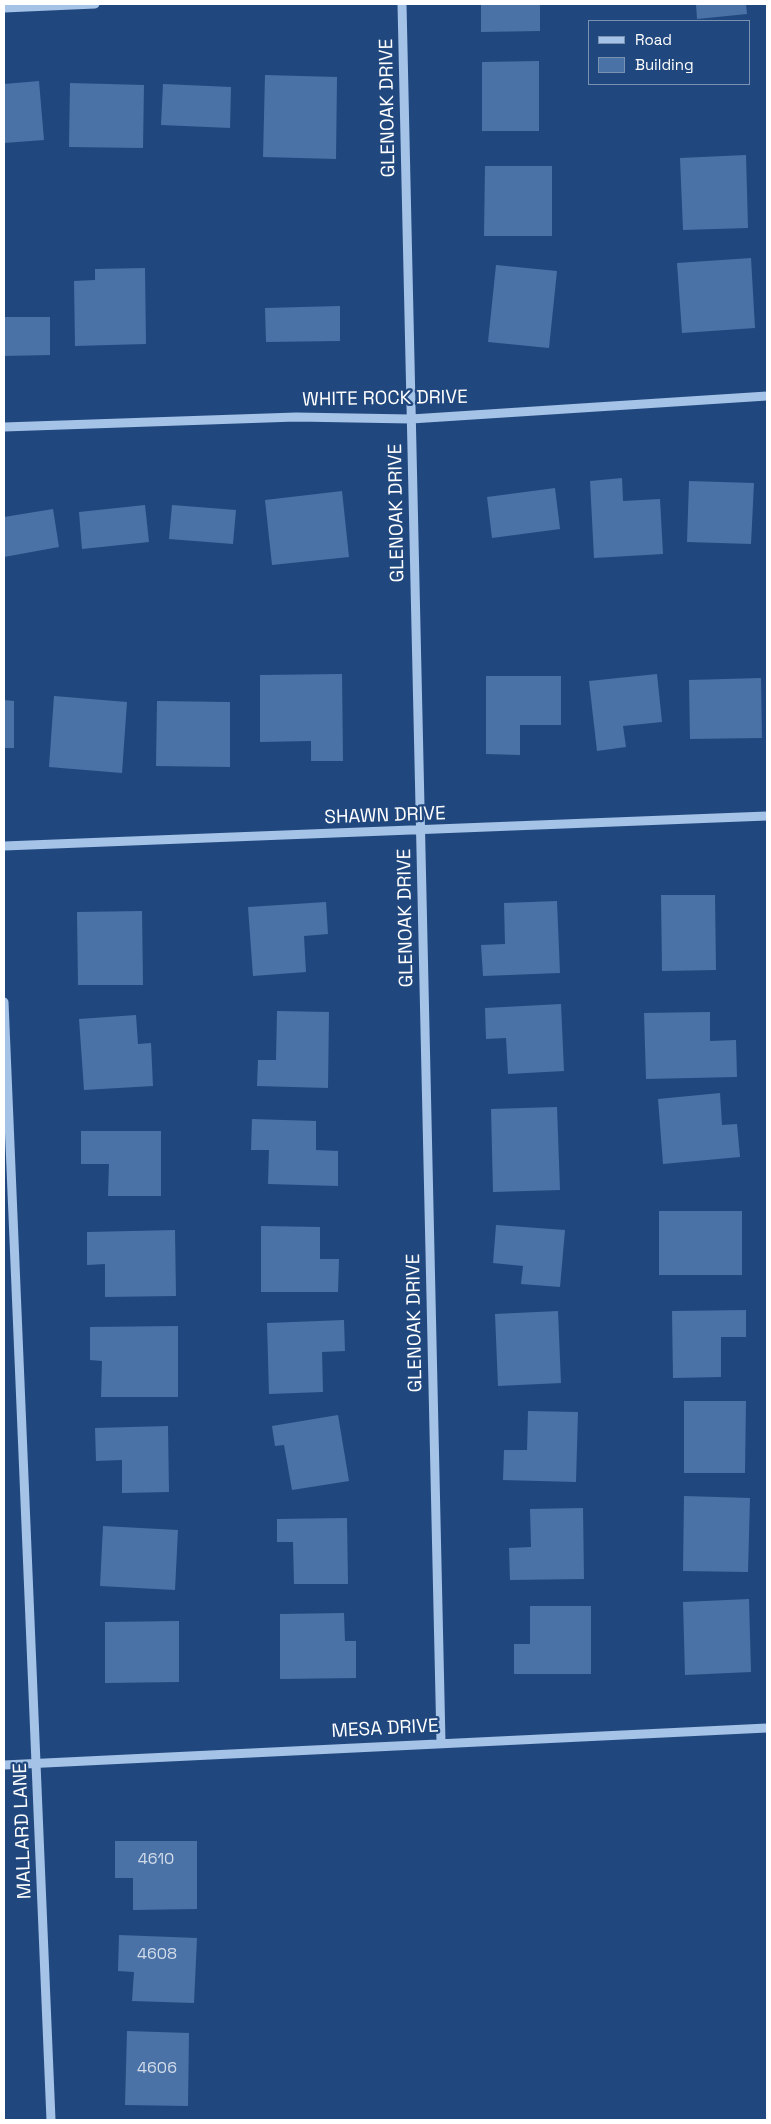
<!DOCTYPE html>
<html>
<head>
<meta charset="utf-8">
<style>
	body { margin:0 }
	#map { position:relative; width:771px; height:2124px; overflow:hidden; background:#21487e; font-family:"Space Grotesk",sans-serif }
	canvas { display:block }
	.frame { position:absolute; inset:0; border:5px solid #fff; pointer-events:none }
	.legend { position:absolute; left:588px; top:20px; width:162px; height:65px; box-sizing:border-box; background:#21487e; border:1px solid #7a91b2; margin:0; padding:6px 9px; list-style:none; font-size:15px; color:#fff }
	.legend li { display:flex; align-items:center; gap:10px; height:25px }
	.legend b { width:25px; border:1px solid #7a91b2 }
</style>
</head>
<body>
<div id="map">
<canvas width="771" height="2124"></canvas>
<div class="frame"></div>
<ul class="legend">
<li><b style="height:6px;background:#a5c2e7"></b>Road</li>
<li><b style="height:14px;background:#4a72a7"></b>Building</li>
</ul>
</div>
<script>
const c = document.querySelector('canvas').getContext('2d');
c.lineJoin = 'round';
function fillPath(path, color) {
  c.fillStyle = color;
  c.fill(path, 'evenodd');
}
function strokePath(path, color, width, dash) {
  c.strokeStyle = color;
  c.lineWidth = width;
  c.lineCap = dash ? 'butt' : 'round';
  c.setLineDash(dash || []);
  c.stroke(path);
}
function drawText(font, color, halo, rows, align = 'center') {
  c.font = font + ' "Space Grotesk",sans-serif';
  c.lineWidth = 4.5;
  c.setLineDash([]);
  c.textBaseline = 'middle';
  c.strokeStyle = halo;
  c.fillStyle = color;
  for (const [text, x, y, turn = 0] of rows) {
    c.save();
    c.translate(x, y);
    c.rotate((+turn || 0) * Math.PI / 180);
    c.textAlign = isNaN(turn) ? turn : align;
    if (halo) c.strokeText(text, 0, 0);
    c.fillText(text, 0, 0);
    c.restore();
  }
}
fillPath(new Path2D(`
	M481,4H540V31L481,32Z
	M696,4H746L747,14L697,19Z
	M539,61V131H482V62Z
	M265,75L337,77L336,159L263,157Z
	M39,81L44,140L4,143V84Z
	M70,83L144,85L143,148L69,147Z
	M163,84L231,87L230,128L161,125Z
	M746,155L748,228L683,230L680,158Z
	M485,166H552V236H484Z
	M751,258L755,328L682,333L677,263Z
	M496,265L557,271L549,348L488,342Z
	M145,268L146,344L75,346L74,281L95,280V269Z
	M340,306V341L266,342L265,308Z
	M4,317H50V355L4,356Z
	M622,478L623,501L660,499L663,554L594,558L590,481Z
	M689,481L754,483L751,544L687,542Z
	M555,488L560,529L492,538L487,497Z
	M342,491L349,557L272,565L265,500Z
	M145,505L149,542L82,549L79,512Z
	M172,505L236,510L233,544L169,539Z
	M53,509L59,547L4,557V517Z
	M342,674L343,761H311V741L260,742V675Z
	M657,674L662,722L623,726L626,747L597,751L589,681Z
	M486,676H561V725H520V755L486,754Z
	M761,678L762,738L690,739L689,680Z
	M54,696L127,702L122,773L49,767Z
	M4,700L14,701V748H4Z
	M157,701L230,702V767L156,766Z
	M661,895H715L716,970L662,971Z
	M557,901L560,973L483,976L481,945L505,944L504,903Z
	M326,902L328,934L304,936L306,972L253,976L248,907Z
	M142,911L143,985H78L77,912Z
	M561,1004L564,1071L508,1074L506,1038L486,1039L485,1008Z
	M277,1011L329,1012L328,1088L257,1086L258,1060H276Z
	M710,1012V1041L736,1040L737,1077L646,1079L644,1013Z
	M136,1015L138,1044L151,1043L153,1086L84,1090L79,1019Z
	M720,1093L722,1125L737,1124L740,1157L663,1164L658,1099Z
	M557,1107L560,1190L493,1192L491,1109Z
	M252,1119L316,1121V1150L338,1151V1186L268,1184L269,1150H251Z
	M81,1131H161V1196H108L109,1164H81Z
	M659,1211H742V1275H659Z
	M496,1225L565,1230L560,1287L521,1284L523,1266L493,1263Z
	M261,1226L320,1227V1259H339L338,1292H261Z
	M175,1230L176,1296L105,1297V1264L87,1265V1232Z
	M746,1310V1337H721V1377L673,1378L672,1311Z
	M558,1311L561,1383L498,1386L495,1314Z
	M344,1320L345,1351L322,1352L323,1392L269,1394L267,1323Z
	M178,1326V1397H101L102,1361L90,1360V1327Z
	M684,1401H746L745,1473H684Z
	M528,1411L578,1412L576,1482L503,1480L504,1450H527Z
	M338,1415L349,1481L292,1490L284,1445L275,1446L272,1426Z
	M168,1426L169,1492L122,1493V1460L96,1461L95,1428Z
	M684,1496L750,1498L748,1572L683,1571Z
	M583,1508L584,1579L510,1580L509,1548L531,1547L530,1509Z
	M347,1518L348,1584H294L293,1542H277V1519Z
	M103,1526L178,1530L175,1590L100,1586Z
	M749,1599L751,1672L685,1675L683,1602Z
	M530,1606H591V1674H514V1644H530Z
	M344,1613L345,1641H356V1678L280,1679V1614Z
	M179,1621V1682L105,1683V1622Z
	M115,1841H197V1909L133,1910V1878H115Z
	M119,1935L197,1938L194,2003L132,2001L134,1972L118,1971Z
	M127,2031L189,2033L188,2106L125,2105Z`), '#4a72a7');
strokePath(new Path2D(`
	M402,4L441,1742
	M4,8L95,4
	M4,427L296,417L411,419L767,396
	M4,846L767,816
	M4,1002L51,2120
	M4,1765L767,1728`), '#a5c2e7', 9);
drawText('16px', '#d2dce9', null, [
	["4610",156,1860],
	["4608",157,1955],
	["4606",157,2069]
]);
drawText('19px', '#fff', '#21487e', [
	["GLENOAK DRIVE",388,108,-91],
	["WHITE ROCK DRIVE",385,399,-1],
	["GLENOAK DRIVE",397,513,-91],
	["SHAWN DRIVE",385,816,-2],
	["GLENOAK DRIVE",406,918,-91],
	["GLENOAK DRIVE",415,1323,-91],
	["MESA DRIVE",385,1729,-3],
	["MALLARD LANE",23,1831,-92]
]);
</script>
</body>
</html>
